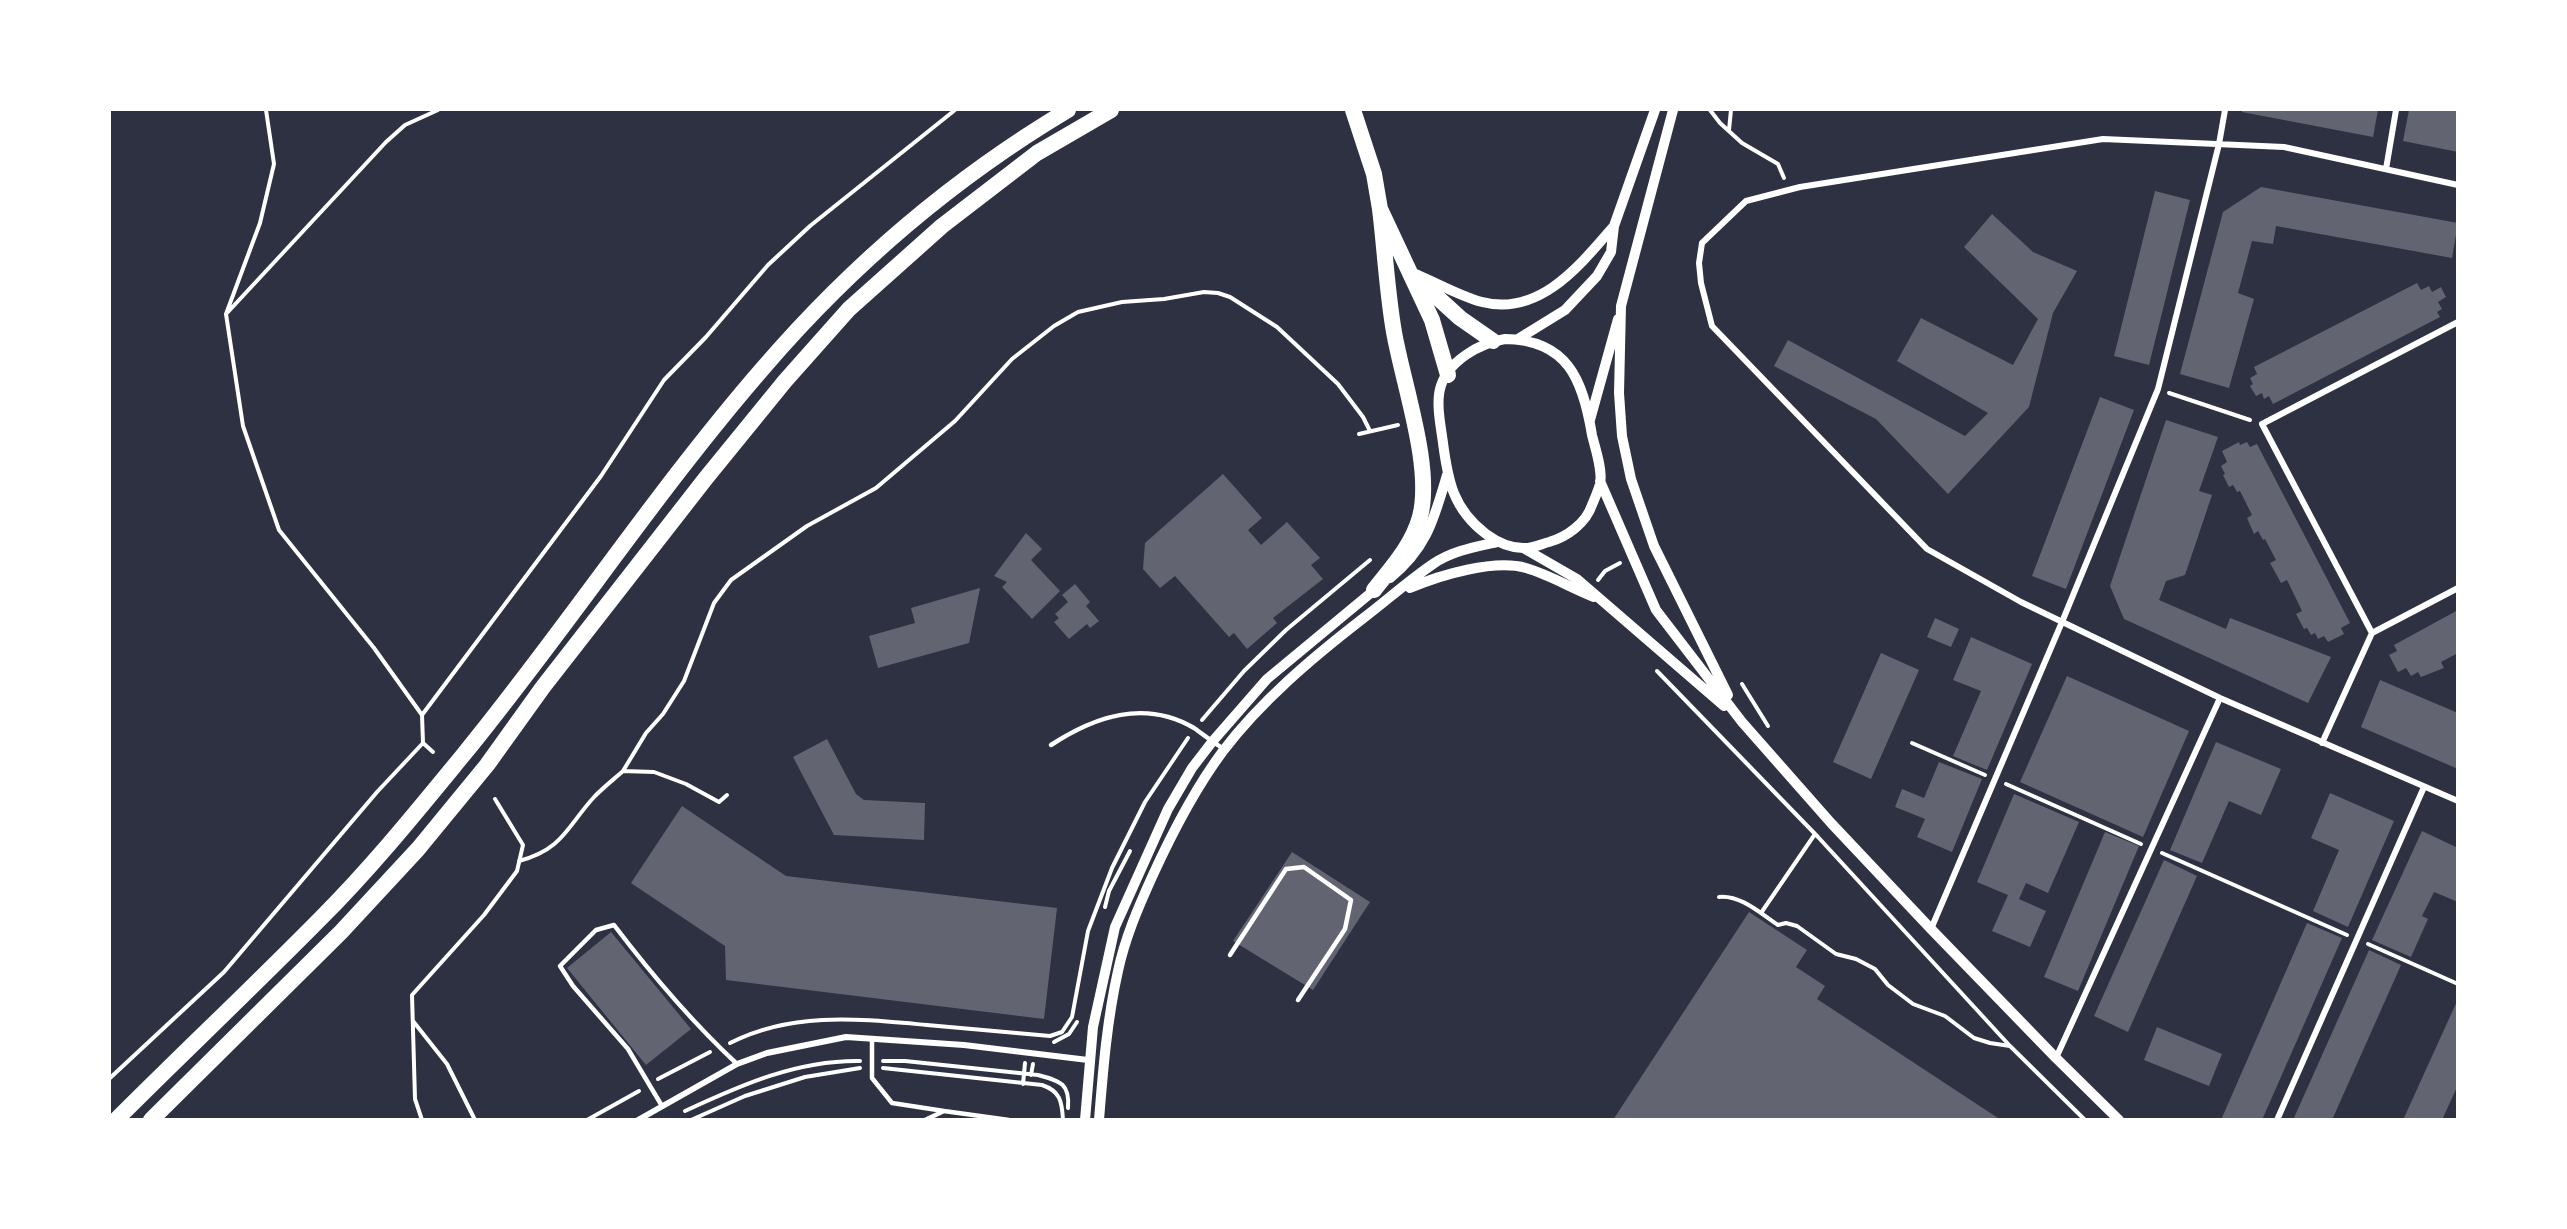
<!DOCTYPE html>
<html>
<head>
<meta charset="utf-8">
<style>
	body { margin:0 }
	#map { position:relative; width:2567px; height:1229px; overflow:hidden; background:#2d3142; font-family:Jost,sans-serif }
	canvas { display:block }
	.frame { position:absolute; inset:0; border:111px solid #fff; pointer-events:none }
</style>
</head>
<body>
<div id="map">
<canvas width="2567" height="1229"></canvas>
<div class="frame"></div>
</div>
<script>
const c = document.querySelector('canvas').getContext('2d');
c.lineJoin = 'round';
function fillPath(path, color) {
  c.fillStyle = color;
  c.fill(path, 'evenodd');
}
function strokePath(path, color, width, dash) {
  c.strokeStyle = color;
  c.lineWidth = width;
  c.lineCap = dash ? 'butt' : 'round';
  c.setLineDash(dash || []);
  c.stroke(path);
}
fillPath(new Path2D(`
	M2242,110H2378L2373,137L2242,112Z
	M2409,110H2458V152L2403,141Z
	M2261,187L2458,223L2452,258L2276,226L2273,244L2252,241L2238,293L2254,299L2229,388L2180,374L2223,212Z
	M2155,191L2190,200L2149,365L2114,356Z
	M1992,214L2033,252L2077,271L2053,313L2029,407L1948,494L1876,419L1774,366L1788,340L1965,436L1988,413L1897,361L1921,318L2013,365L2038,319L1964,247Z
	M2417,283L2421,290L2429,286L2432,292L2441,287L2446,297L2438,302L2442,309L2437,312L2440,317L2273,404L2269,396L2264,399L2262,393L2256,396L2250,386L2253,384L2250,378L2257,374L2254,367Z
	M2100,397L2134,410L2066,589L2032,576Z
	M2166,420L2218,437L2199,491L2212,495L2185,575L2166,581L2159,600L2226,629L2230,618L2331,657L2308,703L2124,619L2110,586Z
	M2239,442L2240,445L2247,442L2250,447L2257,444L2350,623L2341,628L2344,634L2328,642L2324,636L2318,639L2315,633L2311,635L2307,628L2304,629L2296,614L2302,611L2287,580L2281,583L2270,563L2276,560L2265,539L2263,540L2258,531L2254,534L2247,518L2252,515L2240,491L2237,492L2233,485L2229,487L2223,475L2225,474L2221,466L2227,462L2222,451Z
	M1223,474L1262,518L1248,530L1261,545L1287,522L1320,558L1311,565L1323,579L1273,618L1277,623L1247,649L1234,633L1229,637L1175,576L1160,588L1143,569L1145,543Z
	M1026,533L1042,549L1031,560L1060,591L1032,619L1002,587L1007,582L994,576Z
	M1075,584L1090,602L1086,606L1099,621L1090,628L1087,624L1069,639L1054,622L1059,618L1055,614L1068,602L1062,595Z
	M980,588L969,643L878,668L869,636L915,623L911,608Z
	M2458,610V653L2441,662L2444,668L2421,677L2418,672L2411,676L2406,668L2398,672L2389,655L2397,651L2394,645Z
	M1935,618L1959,629L1951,647L1927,637Z
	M1971,637L2032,664L1987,770L1953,756L1981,691L1953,680Z
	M1881,653L1919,670L1871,779L1833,762Z
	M2067,676L2189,731L2143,837L2020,782Z
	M2380,680L2458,713V769L2361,727Z
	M827,739L856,794L864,800L925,803L924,840L834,835L793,757Z
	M2216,742L2281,769L2261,815L2229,801L2202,863L2170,850Z
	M1939,762L1982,779L1952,852L1917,837L1925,819L1895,807L1902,789L1924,798Z
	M2330,793L2394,821L2348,927L2313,911L2339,850L2311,838Z
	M2014,794L2079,822L2048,893L2026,883L2019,899L2046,911L2030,947L1992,931L2008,895L1977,882Z
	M682,806L786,876L1057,908L1044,1019L726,980L725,946L631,883Z
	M2422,831L2458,848V902L2434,892L2422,916L2428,919L2411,957L2372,940Z
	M2105,832L2139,846L2078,991L2044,977Z
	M1292,852L1370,902L1313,990L1233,941Z
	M2164,860L2197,876L2128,1032L2094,1016Z
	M1749,912L1807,950L1796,967L1825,986L1817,999L2001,1120H1613Z
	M2307,923L2342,938L2262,1120H2221Z
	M611,932L691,1029L646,1065L567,968Z
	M2369,950L2401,965L2332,1120H2293Z
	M2458,999V1085L2442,1120H2403Z
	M2157,1027L2222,1054L2209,1086L2144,1060Z`), '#626471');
strokePath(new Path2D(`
	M266,110L274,164L260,223L226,314L243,426L279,530L374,648L422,715L423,743L433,752
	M1710,110L1720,123L1742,143L1778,164L1784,178
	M1729,130L1731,110
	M227,313L386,142L405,125L438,110
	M2169,393L2250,420
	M1359,434L1398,425
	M1598,580L1605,571L1620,563
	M1657,671L1818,837L2010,1046L2085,1120
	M1742,684L1768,726
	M422,715L601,476L664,380L706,337L768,265L810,226L955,110
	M1202,720L1244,671L1286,630L1370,560
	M1912,743L1985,775
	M623,771L646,733L663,714L684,681L714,603L731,580L807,526L876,488L955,421L1012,359L1054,326L1078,312L1122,302L1164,299L1204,292L1218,293L1230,297L1277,327L1338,384L1363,417L1370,431
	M2006,784L2141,844
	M2162,853L2347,935
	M519,861C564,849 567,826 595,796C604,787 614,779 623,771L654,772L686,784L719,802L727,795
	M1719,897C1741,895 1760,913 1778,925L1786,923L1797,926L1836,954L1856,959L1875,969L1888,985L1913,1004L1945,1016L1974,1038L1990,1043L2010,1046
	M1105,907L1109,891L1130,851
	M1761,913L1815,834
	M2368,944L2458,984
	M413,1021L447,1064L475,1120
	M1054,1042L1069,1034L1077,1022
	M730,1043C793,1011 860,1019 927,1025C968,1029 1009,1032 1050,1036L1062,1032L1072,1017L1088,931L1112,868L1145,802L1188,738
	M883,1061H905L1038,1075C1060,1081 1070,1083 1068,1108
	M883,1068L1042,1085C1060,1091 1062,1101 1063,1120
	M1031,1075L1033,1064
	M110,1078L224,972L377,792L423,743
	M658,1079L710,1052
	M1023,1084L1025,1063
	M685,1111C741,1085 797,1060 860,1061
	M422,1120L415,1099L412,995L484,915L517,871L523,845L495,799
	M587,1120L639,1091
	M691,1120L745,1096L805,1077L860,1068`), '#fff', 4);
strokePath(new Path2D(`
	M1051,745C1095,716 1145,699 1194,728C1204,735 1214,743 1224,749
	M1230,955L1286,869L1304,867L1351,900L1345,929L1298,1000
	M872,1039V1078L892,1103L944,1111
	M662,1106L628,1049L573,986L560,966L596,930L614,925C652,975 691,1021 737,1064
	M925,1120L944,1111L1009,1120`), '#fff', 4.5);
strokePath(new Path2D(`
	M2386,169L2396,110
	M2458,185L2284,147L2103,139L1800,187L1746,201L1702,243L1699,263L1701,283L1712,326L1927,549L2021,602L2220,698L2458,801
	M2372,633L2262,424L2458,322
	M2322,743L2372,633L2458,588
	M1931,929L2062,622L2158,389L2219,144L2225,110
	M2056,1058L2220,698
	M638,1120L737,1064L767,1053L846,1037L964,1045L1088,1060
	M2277,1120L2424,787`), '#fff', 6);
strokePath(new Path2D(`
	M1673,110L1621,306L1619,393L1622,436L1631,479L1654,546L1728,695
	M1418,275C1439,284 1460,296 1482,302C1540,317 1581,264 1614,226
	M1505,339C1568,340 1583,380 1592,435C1595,448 1603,470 1600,484C1598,491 1595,498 1592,505C1586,523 1567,537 1549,542C1541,544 1531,549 1523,548C1509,548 1497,542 1486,534C1453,509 1448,481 1443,443C1441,427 1436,405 1440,389C1447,361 1480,343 1505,339Z
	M1518,339L1565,310L1597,276L1611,252L1614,226L1655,110
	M1590,420L1618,319
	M1600,481L1656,610L1742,722L1831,823L1931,929L2056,1058L2119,1120
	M1525,549L1577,579L1724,706
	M1390,578C1427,548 1434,519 1447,475
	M1410,588C1440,575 1494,559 1526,568C1550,575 1571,588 1594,597
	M1085,1120L1093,1027L1115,927L1168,809L1192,768L1212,742L1267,679L1378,587
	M1099,1120C1103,1070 1107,1020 1118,971C1125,938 1138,908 1152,877C1172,833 1194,790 1223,751C1261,701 1312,658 1361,620C1385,602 1408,581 1433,564C1452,551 1475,547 1497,542`), '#fff', 10);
strokePath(new Path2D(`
	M1353,110L1374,174L1380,209L1432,320L1448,375
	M1415,277L1460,318L1493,341
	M1374,590C1392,567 1412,546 1420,517C1433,467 1403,384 1394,332C1387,292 1385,250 1380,209
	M116,1120C184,1052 254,986 321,918C372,867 418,810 464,754C567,628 657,490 764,367C851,266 954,178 1068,110
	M151,1120L341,932L418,849L487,765L543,687L706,478L785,381L849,309L942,226L1037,153L1111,110`), '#fff', 16);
</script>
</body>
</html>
